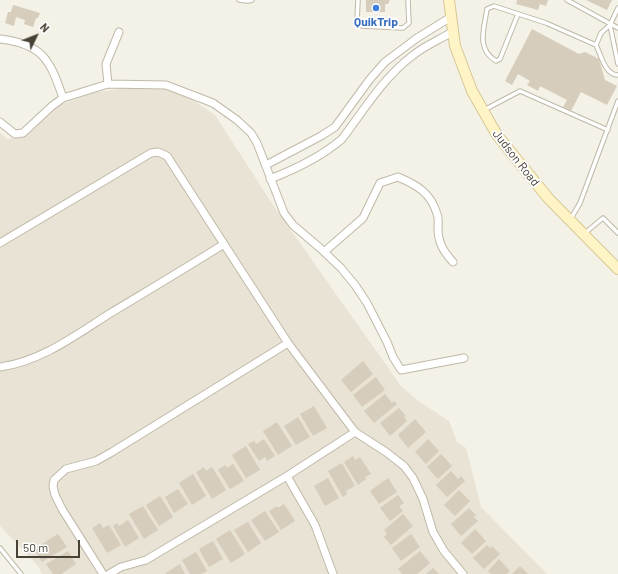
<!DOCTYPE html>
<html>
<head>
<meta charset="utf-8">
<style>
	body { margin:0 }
	#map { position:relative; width:618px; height:574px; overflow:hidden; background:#f4f1e7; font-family:Barlow,sans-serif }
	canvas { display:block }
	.north { position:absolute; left:16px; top:16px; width:40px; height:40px; -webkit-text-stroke:3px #fff; paint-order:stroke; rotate:47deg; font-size:11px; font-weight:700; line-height:16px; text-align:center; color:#484135 }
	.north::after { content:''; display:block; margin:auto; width:14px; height:18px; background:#484135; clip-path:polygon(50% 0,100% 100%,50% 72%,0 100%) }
	.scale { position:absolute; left:16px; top:540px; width:64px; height:18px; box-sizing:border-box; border:2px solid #484135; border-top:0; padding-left:5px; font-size:12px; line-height:14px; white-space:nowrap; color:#484135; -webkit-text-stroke:3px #fff; paint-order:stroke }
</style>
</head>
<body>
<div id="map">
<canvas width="618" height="574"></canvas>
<div class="north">N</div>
<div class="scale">50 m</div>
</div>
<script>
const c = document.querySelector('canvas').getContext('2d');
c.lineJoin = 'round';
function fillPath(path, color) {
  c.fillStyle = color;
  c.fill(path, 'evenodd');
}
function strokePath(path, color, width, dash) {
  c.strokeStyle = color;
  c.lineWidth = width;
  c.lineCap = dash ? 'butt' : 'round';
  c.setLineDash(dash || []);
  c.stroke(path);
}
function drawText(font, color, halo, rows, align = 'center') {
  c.font = font + ' Barlow,sans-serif';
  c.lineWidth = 3.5;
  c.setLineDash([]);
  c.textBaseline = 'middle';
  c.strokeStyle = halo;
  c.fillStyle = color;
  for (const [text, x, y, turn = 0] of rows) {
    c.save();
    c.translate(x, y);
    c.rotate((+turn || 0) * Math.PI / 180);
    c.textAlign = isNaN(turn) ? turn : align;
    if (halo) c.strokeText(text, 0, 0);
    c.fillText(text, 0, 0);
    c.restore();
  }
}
fillPath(new Path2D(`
	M130,87H157L185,95L215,115L271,202L401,386L417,400L449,421L457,442L466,448L481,507L547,574H42L38,566L0,526V133L7,139L23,137L60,105L93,93Z`), '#e8e3d5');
fillPath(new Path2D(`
	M366,0H390L388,4H385V12H366Z
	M517,0H548L546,6L540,4L538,10L516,4Z
	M586,0H612L607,10Z
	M13,5L40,13L38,18H36L33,27L24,24L25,20L16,17L14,26L5,23L8,12H11Z
	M532,29L579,54L585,52L599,59L605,80L617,86L607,105L581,92L571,111L563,107L567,100L540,86L538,91L527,85L530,81L518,74L512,85L505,81Z
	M363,361L373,374L351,392L341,380Z
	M376,377L385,390L362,407L353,395Z
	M385,394L392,403L394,401L397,404L374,423L364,411Z
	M314,406L327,428L313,436L300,414Z
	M399,408L406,416L404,417L407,421L390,436L380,423Z
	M298,417L310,437L296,445L284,426Z
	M415,419L426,432L408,448L398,435Z
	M277,422L292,446L278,455L263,431Z
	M264,439L275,456L267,461L265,457L259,461L248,444L254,441L256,444Z
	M428,439L439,451L426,464L415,452Z
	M246,446L260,470L246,478L232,455Z
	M441,454L452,466L438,479L427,467Z
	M353,456L355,460L360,457L371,474L365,477L366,479L358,485L344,462Z
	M342,463L355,486L346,491L347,494L343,497L328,471Z
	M233,464L244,481L230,489L218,470L225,465L227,468Z
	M204,467L206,471L212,467L226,490L212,499L196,472Z
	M451,471L458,479L461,476L465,481L447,497L436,485Z
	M193,474L206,496L192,505L179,483Z
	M328,478L339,498L325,506L314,486Z
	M388,478L397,492L379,504L370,491Z
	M178,489L188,504L174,513L165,497Z
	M459,490L470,501L455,516L444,505Z
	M398,495L404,503L399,506L403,511L390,521L380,508Z
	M160,496L173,517L159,526L146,505Z
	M284,504L295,521L281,530L269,511L277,506L278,508Z
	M143,506L158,530L144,539L129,514Z
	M469,508L476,515L474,517L478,521L461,536L451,524Z
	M265,511L279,532L265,541L251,520Z
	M403,514L413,526L391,545L384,537L387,534L384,530Z
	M128,520L139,538L125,547L113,526L117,523L119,526Z
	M248,522L261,543L248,552L234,530Z
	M100,523L103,528L109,525L121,545L107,553L92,528Z
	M475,529L486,541L472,554L461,543Z
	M230,530L245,554L231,563L216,539Z
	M58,534L67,547L42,562L34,549Z
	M411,534L420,547L401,561L392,548Z
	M213,541L223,559L209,567L199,549Z
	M487,545L490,548L492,546L500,554L484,569L473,558Z
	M68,551L76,564L61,574H53L46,564Z
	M420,551L430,563L417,574H402L398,569Z
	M196,552L207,571L201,574H190L182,560Z
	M499,559L510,571L507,574H491L488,571Z
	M180,564L185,574H166V573Z
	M520,566L528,574H512Z
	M433,568L439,574H426Z`), '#d6cdbc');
const service = new Path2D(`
	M239,0L248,1L252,0
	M358,0L357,21L362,26L403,28L409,23L408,0
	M567,0L618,28
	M518,14L500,59L496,61C476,49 484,29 487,9L494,6L546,23L596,45L601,33L610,25L618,8
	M610,25L618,64
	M596,45C601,55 605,75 618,75
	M484,110L520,91L608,130
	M570,220L580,203L618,101
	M585,233L603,218L618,233
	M0,548L21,574`);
const minor = new Path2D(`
	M0,39C43,44 50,60 63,98
	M108,84L106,64L119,32
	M0,122L15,134L23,133L52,106L63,98L108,84L166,85L213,103L237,120L251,133L257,143L284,213L293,225L320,248L341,268L355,285L367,303L387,342L393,357L401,370L464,358
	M266,165L321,136L335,127L370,79L385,62L417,38L451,17
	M270,179C296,169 321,157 342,139C364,110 383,78 412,56C424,46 439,40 452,32
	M0,243L151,153L158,152L167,156L288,343L355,432L386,452L404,466L413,478L423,499L433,532L444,551L463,574
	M324,252L363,218L380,183L398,177C417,185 431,193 437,214C439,218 438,224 438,229C438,243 444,252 453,262
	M0,367C40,362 76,335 109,314C147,291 186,268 224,244
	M287,476L315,525L333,574
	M103,574L62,509L55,495L53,486L54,480L66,469L96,461L112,452L288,343
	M109,574L121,567L146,560L287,476L355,432`);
const secondary = new Path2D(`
	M449,0L455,46L472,91L497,135L548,198L618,269`);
strokePath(service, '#c0b9a9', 5.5);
strokePath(minor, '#c0b9a9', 9);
strokePath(secondary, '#d6c895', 12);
strokePath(service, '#fff', 3.5);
strokePath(minor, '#fff', 7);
strokePath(secondary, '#fff4c6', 10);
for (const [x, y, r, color] of [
	[376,8,4,"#3f7fe0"]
]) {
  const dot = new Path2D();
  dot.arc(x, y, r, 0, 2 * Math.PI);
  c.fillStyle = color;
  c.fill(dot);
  strokePath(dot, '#fff', 1.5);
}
drawText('bold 12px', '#366cbe', '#fff', [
	["QuikTrip",376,22]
]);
drawText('12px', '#484135', '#fff', [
	["Judson Road",516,158,52]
]);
</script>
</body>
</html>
